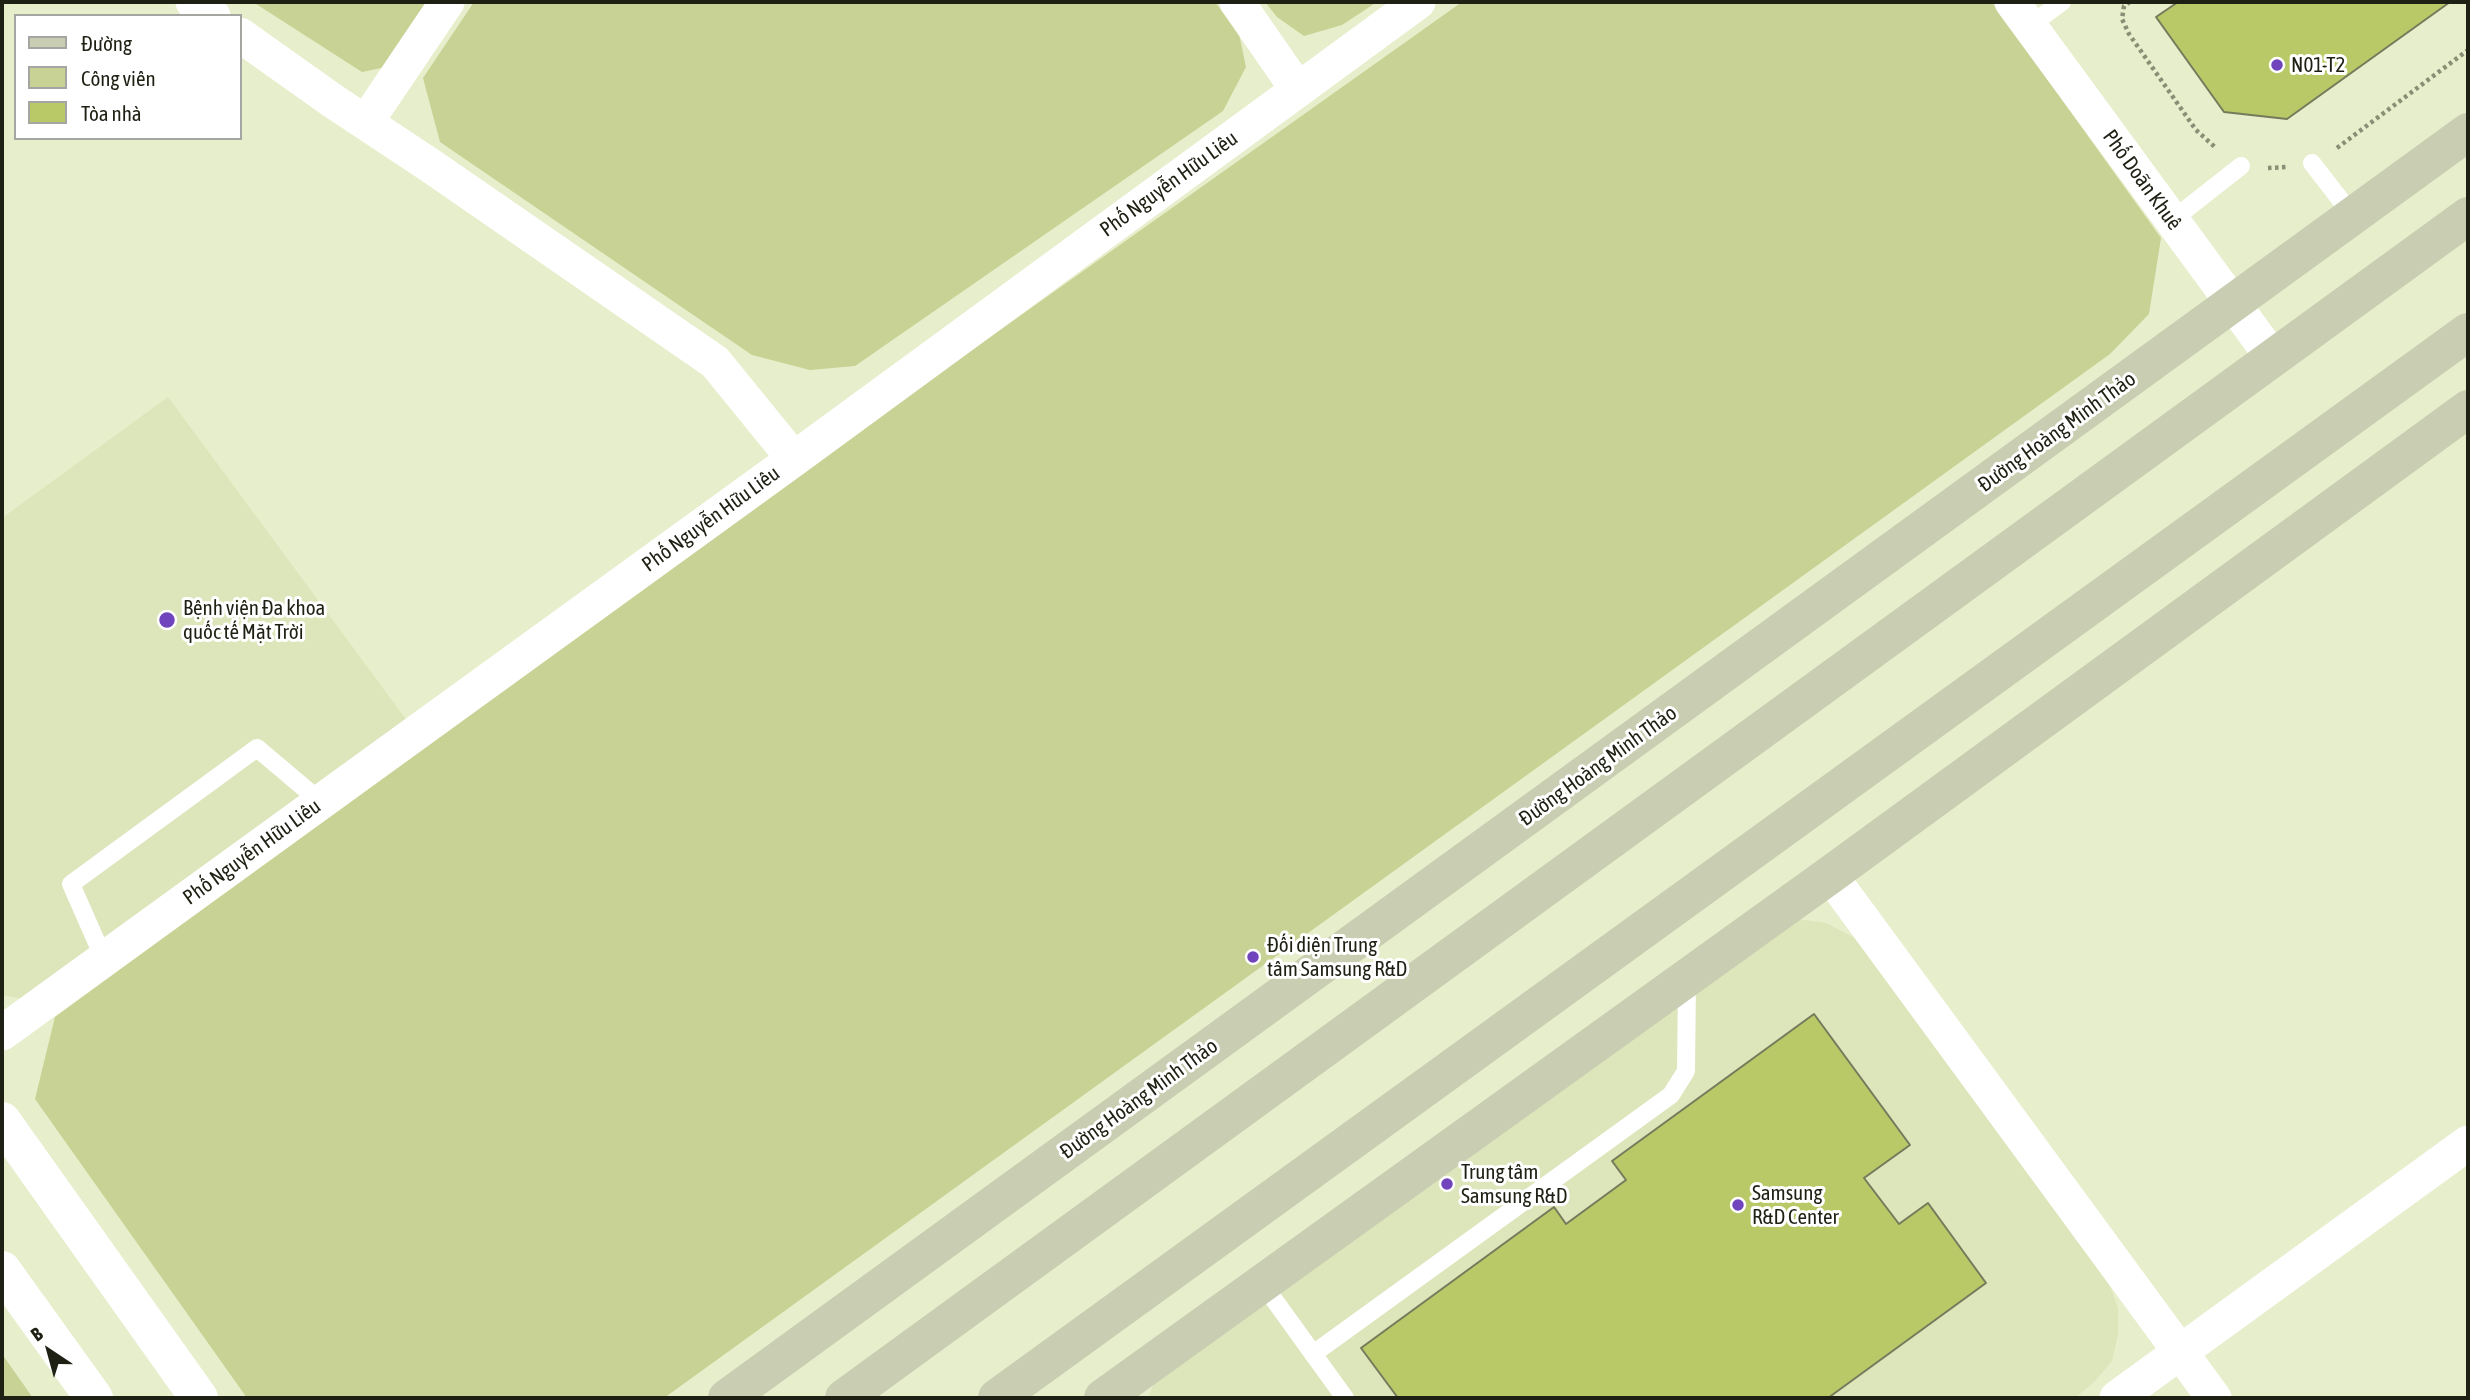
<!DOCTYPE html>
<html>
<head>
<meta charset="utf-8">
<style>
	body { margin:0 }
	#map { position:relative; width:2470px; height:1400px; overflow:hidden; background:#e7eecb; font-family:"Asap Condensed",sans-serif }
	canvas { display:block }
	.frame { position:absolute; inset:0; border:4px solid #1e2013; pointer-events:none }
	.legend { position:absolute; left:14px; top:14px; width:228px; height:126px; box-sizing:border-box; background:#fff; border:2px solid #a5a6a1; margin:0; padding:9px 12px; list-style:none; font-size:21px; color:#1e2013 }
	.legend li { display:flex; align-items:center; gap:14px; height:35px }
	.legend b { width:35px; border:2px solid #a5a6a1 }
	.north { position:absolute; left:14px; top:1316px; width:70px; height:70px; -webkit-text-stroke:5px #fff; paint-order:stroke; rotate:324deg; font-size:19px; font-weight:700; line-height:28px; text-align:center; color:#1e2013 }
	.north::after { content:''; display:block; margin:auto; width:24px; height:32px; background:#1e2013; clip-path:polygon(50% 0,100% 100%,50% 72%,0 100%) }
</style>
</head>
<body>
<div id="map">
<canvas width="2470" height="1400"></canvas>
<div class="frame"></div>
<ul class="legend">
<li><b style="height:9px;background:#c9cdb2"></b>Đường</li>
<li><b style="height:19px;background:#c7d294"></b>Công viên</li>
<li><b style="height:19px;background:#bac967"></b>Tòa nhà</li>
</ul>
<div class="north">B</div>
</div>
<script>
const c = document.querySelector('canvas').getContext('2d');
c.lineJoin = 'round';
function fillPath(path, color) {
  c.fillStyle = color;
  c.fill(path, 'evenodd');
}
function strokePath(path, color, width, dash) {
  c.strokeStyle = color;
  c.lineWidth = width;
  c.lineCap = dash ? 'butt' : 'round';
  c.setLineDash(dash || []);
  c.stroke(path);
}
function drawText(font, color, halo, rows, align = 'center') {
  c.font = font + ' "Asap Condensed",sans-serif';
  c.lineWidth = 6;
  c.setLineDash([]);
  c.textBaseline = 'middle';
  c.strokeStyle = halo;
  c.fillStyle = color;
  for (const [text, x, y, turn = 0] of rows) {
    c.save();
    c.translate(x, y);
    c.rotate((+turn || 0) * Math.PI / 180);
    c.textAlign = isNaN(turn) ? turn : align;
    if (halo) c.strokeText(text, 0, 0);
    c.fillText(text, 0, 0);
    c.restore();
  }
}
fillPath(new Path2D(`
	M168,397L408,722L22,999L2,995V518Z
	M1797,919L1826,923L1853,937L1871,956L2110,1286L2118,1308V1335L2112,1361L2095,1381L2075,1398H1148L1157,1375Z`), '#dde5bb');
fillPath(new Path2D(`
	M253,2H438L396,65L362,72Z
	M474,2H1215L1239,34L1246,67L1223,111L855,366L810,370L752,355L440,142L423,78Z
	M1265,2H1377L1342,25L1304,36L1277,17Z
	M1462,2H1992L2161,238L2149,314L2110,354L664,1398H247L35,1099L55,1017L765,497Z
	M2,1354L33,1398H2Z`), '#c7d294');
const building = new Path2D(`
	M2178,2H2450L2287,119L2224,112L2156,17Z
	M1814,1014L1910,1145L1864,1178L1899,1224L1928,1203L1986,1283L1828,1398H1398L1361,1348L1554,1207L1566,1224L1626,1180L1612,1161Z`);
fillPath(building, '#bac967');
strokePath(building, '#747a5b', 2);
strokePath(new Path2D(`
	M2130,2L2124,6L2122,19L2129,34L2196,130L2216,148
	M2337,148L2468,50
	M2268,168L2287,167`), '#898e75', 4.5, [3.5, 3.5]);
strokePath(new Path2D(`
	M2029,26L2062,2
	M2312,163L2353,216
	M2171,221L2241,166
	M104,959L71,884L257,748L321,802
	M1262,1283L1345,1398
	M1313,1354L1671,1095L1686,1071L1687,981`), '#fff', 18);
strokePath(new Path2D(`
	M193,2L213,16
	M1237,2L1298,90
	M2012,2L2273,358
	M240,35L333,101L431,166L715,362L794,459
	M366,122L447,2
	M1830,875L2214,1398
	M2,1033L794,459L1418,2
	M2117,1398L2468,1143`), '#fff', 35);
strokePath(new Path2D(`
	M2,1121L199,1398
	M2,1270L94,1398`), '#fff', 38);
strokePath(new Path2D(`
	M727,1398L2468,132
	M844,1398L2468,216
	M997,1398L2468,332
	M1103,1398L1830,875L2468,409`), '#c9cdb2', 38);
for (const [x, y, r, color] of [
	[2277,65,7,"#7044bc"],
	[167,620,9,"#7044bc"],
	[1253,957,7,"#7044bc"],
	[1447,1184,7,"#7044bc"],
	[1738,1205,7,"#7044bc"]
]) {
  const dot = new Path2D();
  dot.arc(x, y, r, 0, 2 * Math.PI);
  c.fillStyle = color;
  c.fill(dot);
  strokePath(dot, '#fff', 2.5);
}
drawText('21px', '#1e2013', '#fff', [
	["N01-T2",2291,65],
	["Bệnh viện Đa khoa",183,608],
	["quốc tế Mặt Trời",183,632],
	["Đối diện Trung",1267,945],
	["tâm Samsung R&D",1267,969],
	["Trung tâm",1461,1172],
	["Samsung R&D",1461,1196],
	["Samsung",1752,1193],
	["R&D Center",1752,1217]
], 'left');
drawText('21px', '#1e2013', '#fff', [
	["Phố Doãn Khuê",2142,180,54],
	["Phố Nguyễn Hữu Liêu",1169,184,-36],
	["Đường Hoàng Minh Thảo",2057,432,-36],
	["Phố Nguyễn Hữu Liêu",711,519,-36],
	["Đường Hoàng Minh Thảo",1598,766,-36],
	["Phố Nguyễn Hữu Liêu",252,852,-36],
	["Đường Hoàng Minh Thảo",1139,1099,-36]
]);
</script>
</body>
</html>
